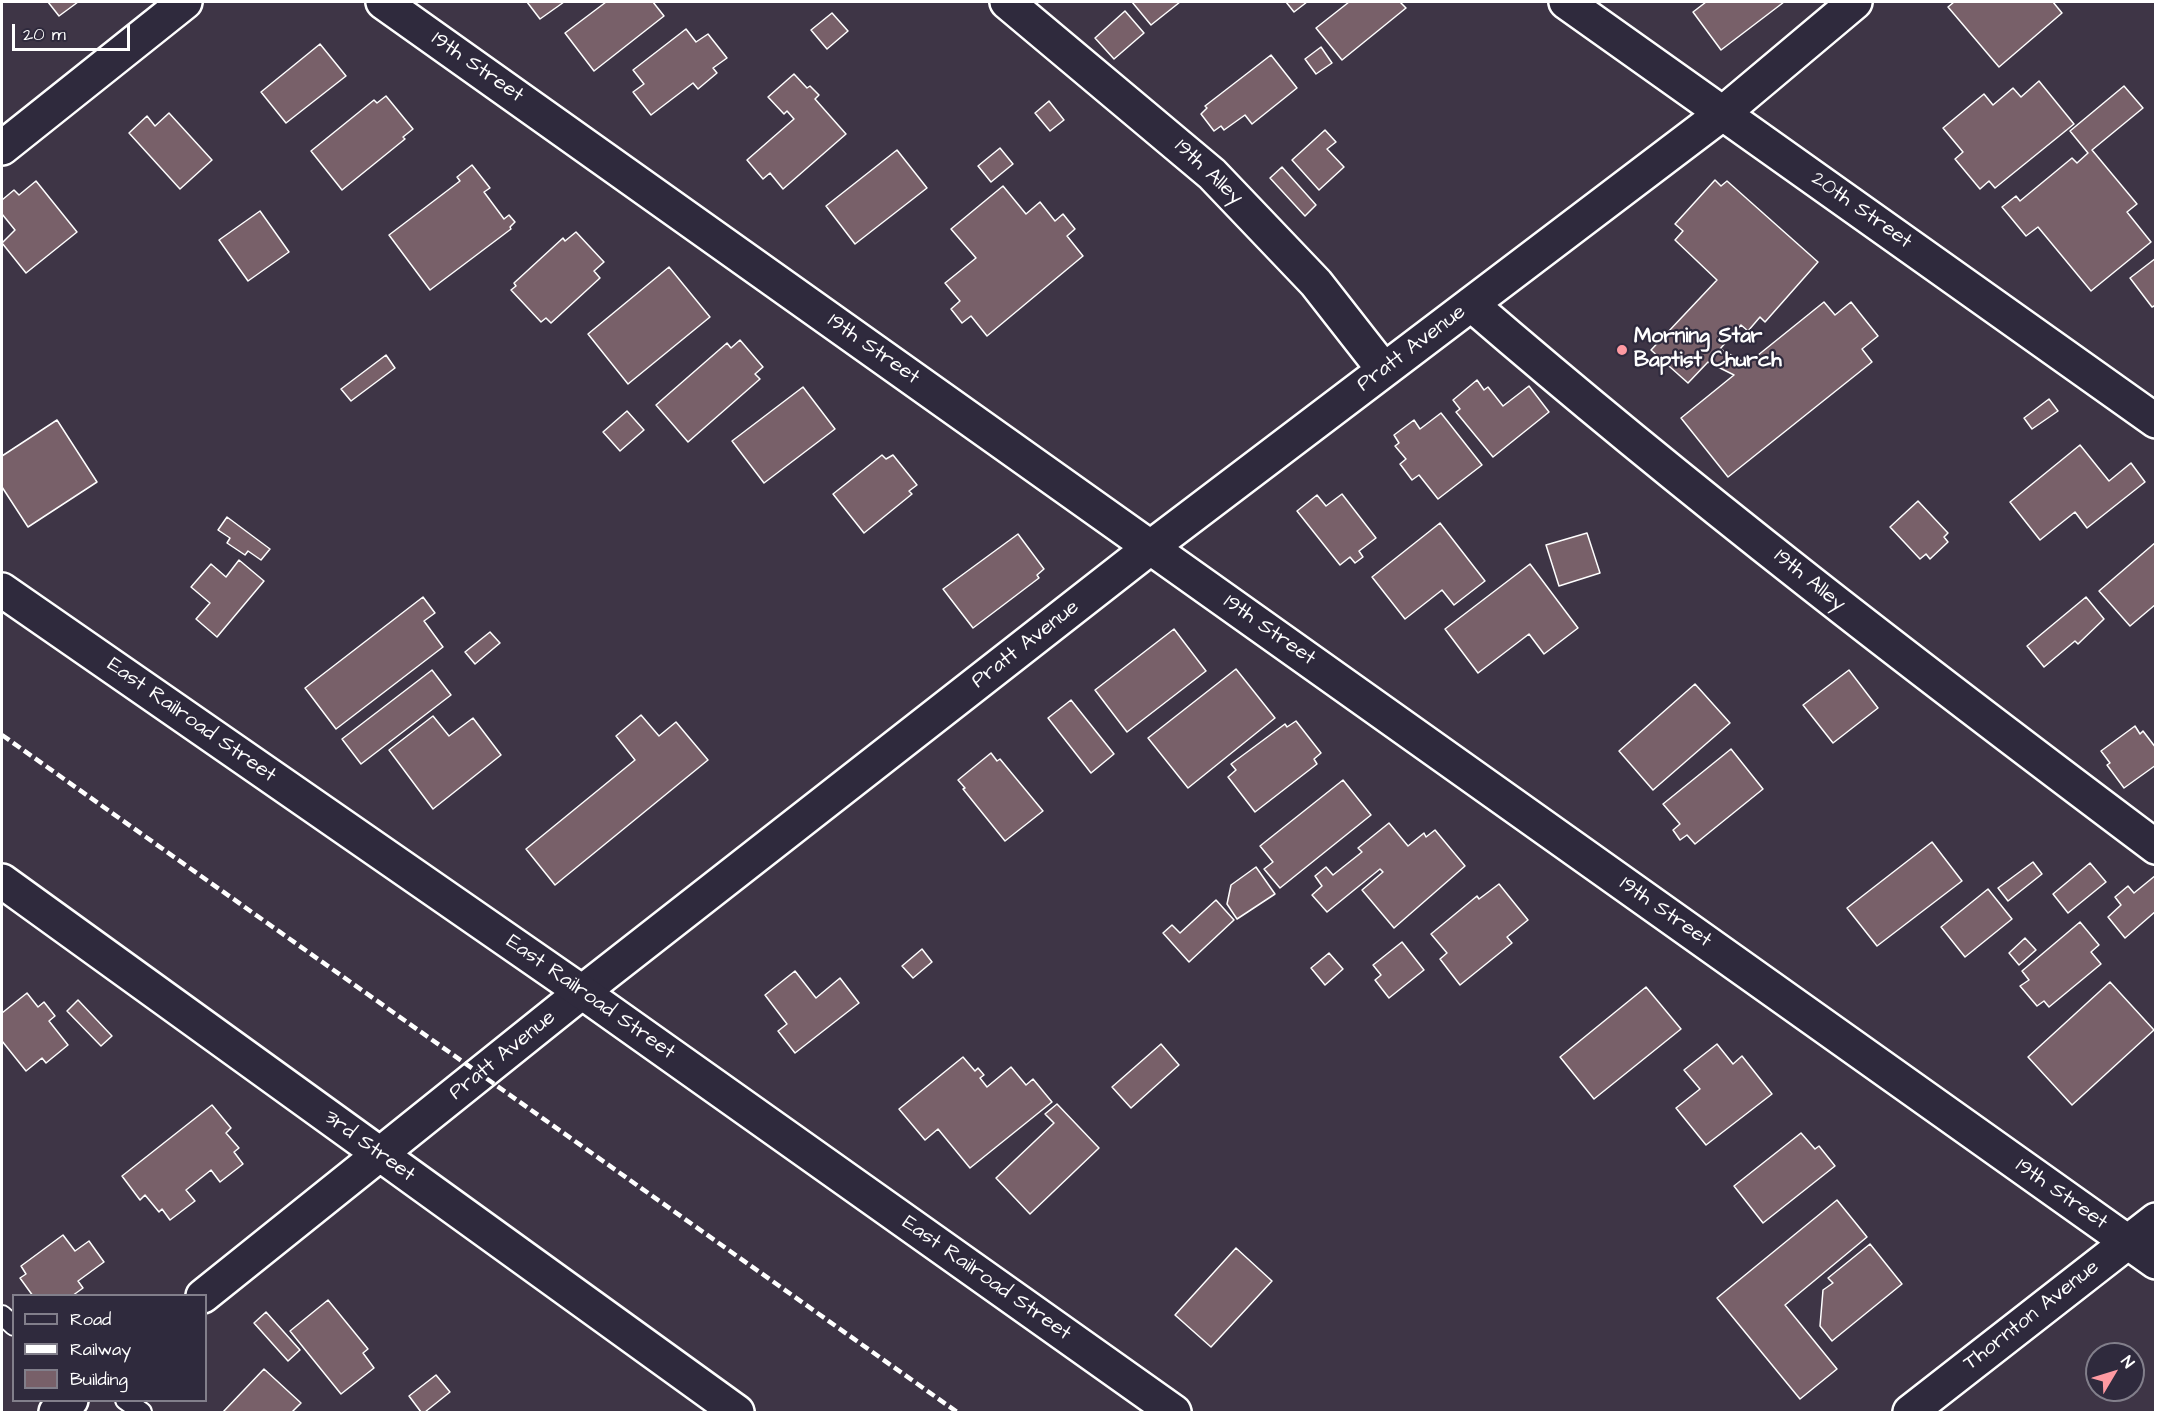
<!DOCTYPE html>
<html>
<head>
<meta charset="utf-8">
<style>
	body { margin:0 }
	#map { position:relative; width:2157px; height:1414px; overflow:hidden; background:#3e3546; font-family:"Architects Daughter",sans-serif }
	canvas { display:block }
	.frame { position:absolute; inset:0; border:3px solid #fff; pointer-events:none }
	.legend { position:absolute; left:12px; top:1294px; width:195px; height:108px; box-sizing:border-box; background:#2f2a3d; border:2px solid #827f8b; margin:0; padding:8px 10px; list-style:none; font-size:18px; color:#fff }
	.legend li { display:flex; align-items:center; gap:12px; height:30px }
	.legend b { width:30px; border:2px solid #827f8b }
	.north { position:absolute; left:2085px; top:1342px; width:60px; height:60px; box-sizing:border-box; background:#2f2a3d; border:2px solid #827f8b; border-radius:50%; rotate:52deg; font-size:16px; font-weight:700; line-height:24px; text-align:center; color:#fff }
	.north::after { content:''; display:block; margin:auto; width:21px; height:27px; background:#ff9aa2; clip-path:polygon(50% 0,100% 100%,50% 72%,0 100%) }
	.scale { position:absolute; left:12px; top:24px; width:118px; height:27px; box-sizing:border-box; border:3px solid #fff; border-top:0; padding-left:8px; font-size:18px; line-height:21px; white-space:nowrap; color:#fff; -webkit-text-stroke:4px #2f2a3d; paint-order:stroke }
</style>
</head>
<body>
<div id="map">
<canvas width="2157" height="1414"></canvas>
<div class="frame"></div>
<ul class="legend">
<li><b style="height:8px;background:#2f2a3d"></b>Road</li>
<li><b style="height:8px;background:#fff"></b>Railway</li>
<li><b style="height:16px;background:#786069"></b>Building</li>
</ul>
<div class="north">N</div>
<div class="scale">20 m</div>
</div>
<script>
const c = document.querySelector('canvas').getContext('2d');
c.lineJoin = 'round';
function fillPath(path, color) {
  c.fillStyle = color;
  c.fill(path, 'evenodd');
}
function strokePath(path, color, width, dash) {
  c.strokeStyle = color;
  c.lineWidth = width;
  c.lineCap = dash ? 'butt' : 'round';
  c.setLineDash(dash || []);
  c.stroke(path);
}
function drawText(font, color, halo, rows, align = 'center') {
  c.font = font + ' "Architects Daughter",sans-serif';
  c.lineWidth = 4.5;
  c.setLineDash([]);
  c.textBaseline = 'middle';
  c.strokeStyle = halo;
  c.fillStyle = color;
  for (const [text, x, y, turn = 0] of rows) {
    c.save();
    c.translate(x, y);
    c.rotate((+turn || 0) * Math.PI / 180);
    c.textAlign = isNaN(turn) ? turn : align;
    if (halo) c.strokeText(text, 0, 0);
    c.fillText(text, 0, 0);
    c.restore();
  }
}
const building = new Path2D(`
	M48,2H78L59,16Z
	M527,2H564L540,19Z
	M606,2H653L664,16L594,71L565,33Z
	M1132,2H1180L1151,25Z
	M1286,2H1307L1294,12Z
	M1349,2H1400L1406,8L1342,60L1316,28Z
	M1706,2H1784L1721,50L1693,12Z
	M1954,2H2053L2062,13L1999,67L1948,7Z
	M1125,11L1144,33L1114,59L1095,38Z
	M832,13L848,31L827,49L811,30Z
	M686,29L696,42L708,34L727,58L713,68L717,73L698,89L693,83L651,115L633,92L644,84L633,70Z
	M320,44L346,76L286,123L261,92Z
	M1321,47L1332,63L1316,74L1305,59Z
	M1271,55L1297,88L1252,124L1245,115L1224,130L1221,126L1214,131L1201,114L1207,108L1205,106Z
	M794,74L807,88L810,86L819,95L815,99L846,134L783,189L770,173L763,179L747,160L794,119L787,111L784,114L768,97Z
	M2039,81L2074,124L1995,188L1989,181L1980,189L1955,159L1963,152L1943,128L1984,94L1993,105L2013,88L2021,97Z
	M2124,86L2143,108L2092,150L2137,204L2127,212L2151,242L2091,291L2038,227L2026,236L2002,207L2016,196L2020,201L2072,158L2077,163L2088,153L2070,131Z
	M386,96L413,129L403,137L405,139L342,190L311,151L374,100L377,103Z
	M1049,101L1064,120L1050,131L1035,113Z
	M169,113L212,160L180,189L129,133L147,116L155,126Z
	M1325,130L1336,142L1327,149L1344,167L1319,190L1292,160Z
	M1000,148L1013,164L991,182L978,166Z
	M897,150L927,188L855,244L826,206Z
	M472,165L490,188L484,192L504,219L509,215L515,222L510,227L511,229L430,290L389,235L460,181L457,177Z
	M1282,167L1316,205L1305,216L1270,178Z
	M1715,180L1721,186L1727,181L1818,262L1765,322L1760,317L1748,331L1741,325L1720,349L1747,364L1824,302L1835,315L1851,302L1878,336L1862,349L1872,362L1728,477L1681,418L1734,375L1708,362L1688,383L1651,350L1717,280L1675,240L1683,231L1675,224Z
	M36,181L77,232L26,273L2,243L15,230L2,214V200L14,190L19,195Z
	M1003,186L1026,214L1040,202L1055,221L1063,214L1075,229L1067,236L1083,256L987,336L971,316L962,323L951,309L960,301L945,283L976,258L951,229Z
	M260,211L289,252L248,281L219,240Z
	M576,232L604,262L594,271L600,278L551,323L546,318L541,322L511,290L516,286L514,283L563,238L565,241Z
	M2156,258V305L2152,307L2130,278Z
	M669,267L710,317L628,384L588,334Z
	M740,340L763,367L755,374L760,379L688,442L656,405L727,343L731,348Z
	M386,355L395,368L351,401L341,389Z
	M1477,380L1484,390L1488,387L1503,406L1529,386L1549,412L1493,457L1456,412L1460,409L1453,400Z
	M803,387L835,429L764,483L732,441Z
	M2049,399L2058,411L2032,429L2024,418Z
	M627,411L644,430L620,451L603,432Z
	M1441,413L1482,465L1438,499L1419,475L1412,480L1400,464L1406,459L1395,446L1399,443L1394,435L1414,420L1420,429Z
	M57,420L97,482L28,527L2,487V456Z
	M2080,445L2109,481L2131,463L2145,482L2087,528L2075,512L2040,540L2010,502Z
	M882,455L886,459L893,455L917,485L909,491L912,494L864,533L833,494Z
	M1342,494L1376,538L1359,551L1363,557L1355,563L1350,557L1340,565L1297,511L1317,495L1326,506Z
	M1918,501L1948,533L1944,537L1948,542L1930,559L1926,554L1920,559L1890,527Z
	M227,517L270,549L261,560L248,551L245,555L227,543L230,538L218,530Z
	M1440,523L1485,581L1454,605L1442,590L1405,619L1372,577Z
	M1587,533L1600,573L1559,586L1546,545Z
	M1018,534L1044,569L1037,575L1039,578L973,628L943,589Z
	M2156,542V604L2130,626L2099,591Z
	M239,560L264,581L217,637L196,619L210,603L191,587L211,564L226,577Z
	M1530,564L1578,628L1544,654L1529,634L1478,673L1445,629Z
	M423,597L435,613L424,621L443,647L336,729L305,688Z
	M2086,597L2104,619L2078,644L2075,641L2044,667L2027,646Z
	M1174,629L1206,671L1127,732L1095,690Z
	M490,632L500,643L475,664L465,652Z
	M1236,669L1275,718L1188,788L1148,738Z
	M432,670L451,695L361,764L342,739Z
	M1849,670L1878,708L1833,743L1803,705Z
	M1695,684L1730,723L1653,790L1619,751Z
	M1071,700L1114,754L1091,773L1048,718Z
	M641,715L659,736L676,722L708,760L555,885L526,849L635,760L616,736Z
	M433,716L449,736L473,718L501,755L433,809L389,750Z
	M1296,721L1321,753L1314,759L1317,764L1255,812L1228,777L1236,770L1231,764L1285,724L1287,727Z
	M2135,726L2140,734L2143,731L2156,748V765L2124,788L2107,765L2110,763L2101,751Z
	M1731,749L1763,789L1695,844L1687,835L1680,840L1673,830L1680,824L1663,804Z
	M991,753L997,761L1000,759L1043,811L1005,841L963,789L965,788L958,780Z
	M1343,780L1371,815L1280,888L1264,869L1273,862L1260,846Z
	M1389,823L1408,846L1424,833L1426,837L1435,830L1465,866L1394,928L1362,890L1383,872L1380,869L1327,912L1312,895L1322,886L1315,876L1326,867L1333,875L1362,852L1358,848Z
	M1932,842L1962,881L1877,946L1847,908Z
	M2033,862L2042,874L2008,901L1998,888Z
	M2090,863L2106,882L2068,913L2053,894Z
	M1256,867L1275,894L1237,919L1227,904L1231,885Z
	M2156,875V911L2125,938L2108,917L2121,905L2115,897L2128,886L2134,893Z
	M1499,884L1528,920L1507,937L1512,943L1460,985L1440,959L1447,953L1431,934L1477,896L1479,899Z
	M1988,889L2012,919L1965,957L1941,927Z
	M1216,900L1234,920L1189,962L1163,933L1172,925L1180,933Z
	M2080,922L2099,945L2091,952L2101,964L2049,1007L2044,1001L2037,1006L2020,986L2029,980L2022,971Z
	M2025,938L2036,950L2019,965L2009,953Z
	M1402,942L1424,970L1389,998L1375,980L1381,975L1373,965Z
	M922,949L932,962L913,978L902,966Z
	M1329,953L1343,969L1325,985L1311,968Z
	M795,971L816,998L840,978L859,1003L795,1053L778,1031L787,1024L765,995Z
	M2110,982L2154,1030L2072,1105L2028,1057Z
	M1646,987L1681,1029L1594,1099L1560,1057Z
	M27,993L38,1007L44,1002L55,1016L49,1021L68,1045L46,1063L42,1058L26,1071L2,1041V1013Z
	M78,1000L112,1036L101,1046L67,1011Z
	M1161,1044L1179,1065L1131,1108L1112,1087Z
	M1717,1044L1733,1064L1742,1056L1772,1094L1706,1145L1676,1108L1700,1089L1684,1070Z
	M963,1057L975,1071L978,1068L984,1075L980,1078L987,1087L1011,1067L1026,1085L1033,1079L1052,1102L970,1168L938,1129L925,1140L899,1109Z
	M1057,1104L1099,1148L1030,1214L996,1178L1054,1123L1045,1114Z
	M212,1105L231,1128L226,1133L239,1148L234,1152L243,1164L220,1182L211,1170L186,1190L195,1201L170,1220L162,1209L159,1212L145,1195L140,1200L122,1176Z
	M1801,1133L1815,1149L1819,1146L1835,1166L1763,1223L1734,1186Z
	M1837,1200L1867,1237L1785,1305L1837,1369L1800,1399L1717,1298Z
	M63,1235L75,1251L89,1241L104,1262L78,1281L83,1288L72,1296H33L20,1278L26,1274L21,1266Z
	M1870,1244L1902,1284L1832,1341L1820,1326L1823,1290L1833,1283L1828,1278Z
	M1236,1248L1272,1281L1211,1347L1175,1315Z
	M328,1300L368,1349L363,1353L374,1368L341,1394L290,1331Z
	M266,1312L300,1350L288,1361L254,1323Z
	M264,1369L301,1403L292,1412H223Z
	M436,1375L450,1392L425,1412H421L409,1396Z`);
fillPath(building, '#786069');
strokePath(building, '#fff', 1.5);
const service = new Path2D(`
	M2,1315L14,1326
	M125,1400L142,1412`);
const minor = new Path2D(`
	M383,2L2156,1262
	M1007,2L1212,174L1316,283L1384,370
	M1566,2L2156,421
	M2,148L185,2
	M1471,304C1692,495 1923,672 2156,847
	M2,881L737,1412
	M203,1296L582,992L1151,547L1723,113L1855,2
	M56,1412L71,1400
	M1910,1412L2156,1220`);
const tertiary = new Path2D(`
	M2,590L582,992L1174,1412`);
strokePath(service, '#fff', 22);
strokePath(minor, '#fff', 38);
strokePath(tertiary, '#fff', 38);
strokePath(service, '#2f2a3d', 18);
strokePath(minor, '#2f2a3d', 33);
strokePath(tertiary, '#2f2a3d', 33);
strokePath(new Path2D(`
	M2,735L957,1412`), '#fff', 4.5, [9, 4.5]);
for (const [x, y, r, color] of [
	[1622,350,6,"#ff9aa2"]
]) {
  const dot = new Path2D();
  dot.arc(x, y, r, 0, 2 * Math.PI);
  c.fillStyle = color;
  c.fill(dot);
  strokePath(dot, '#2f2a3d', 2);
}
drawText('21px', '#fff', '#2f2a3d', [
	["19th Street",477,68,35],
	["19th Alley",1208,173,43],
	["20th Street",1861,211,35],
	["Pratt Avenue",1412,349,-37],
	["19th Street",873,350,35],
	["19th Alley",1809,581,39],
	["19th Street",1269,631,35],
	["Pratt Avenue",1026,645,-38],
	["East Railroad Street",191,721,35],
	["19th Street",1665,913,35],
	["East Railroad Street",590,998,35],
	["Pratt Avenue",503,1056,-39],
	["3rd Street",369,1147,36],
	["19th Street",2061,1195,35],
	["East Railroad Street",986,1279,35],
	["Thornton Avenue",2032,1316,-38]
]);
drawText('bold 21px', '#fff', '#2f2a3d', [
	["Morning Star",1634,338],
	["Baptist Church",1634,362]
], 'left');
</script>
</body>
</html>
